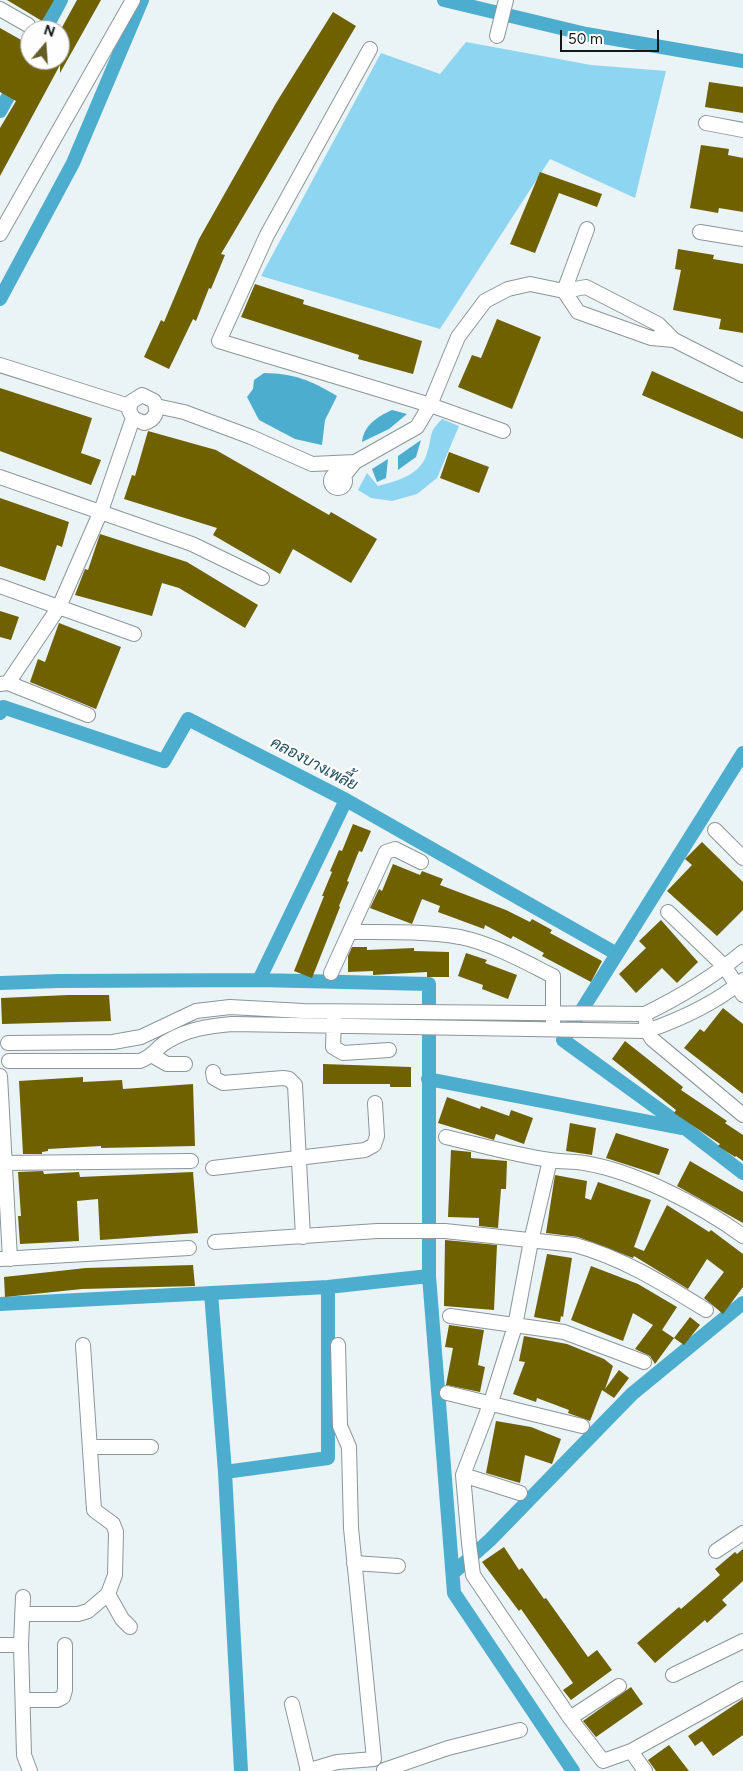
<!DOCTYPE html>
<html>
<head>
<meta charset="utf-8">
<style>
	body { margin:0 }
	#map { position:relative; width:743px; height:1771px; overflow:hidden; background:#eaf3f6; font-family:Figtree,sans-serif }
	canvas { display:block }
	.north { position:absolute; left:20px; top:20px; width:50px; height:50px; box-sizing:border-box; background:#fefefe; border:1px solid #a0a2a2; border-radius:50%; rotate:18deg; font-size:14px; font-weight:700; line-height:20px; text-align:center; color:#141718 }
	.north::after { content:''; display:block; margin:auto; width:18px; height:22px; background:#655c28; clip-path:polygon(50% 0,100% 100%,50% 72%,0 100%) }
	.scale { position:absolute; left:560px; top:30px; width:99px; height:22px; box-sizing:border-box; border:2px solid #141718; border-top:0; padding-left:6px; font-size:15px; line-height:18px; white-space:nowrap; color:#141718; -webkit-text-stroke:4px #fefefe; paint-order:stroke }
</style>
</head>
<body>
<div id="map">
<canvas width="743" height="1771"></canvas>
<div class="north">N</div>
<div class="scale">50 m</div>
</div>
<script>
const c = document.querySelector('canvas').getContext('2d');
c.lineJoin = 'round';
function fillPath(path, color) {
  c.fillStyle = color;
  c.fill(path, 'evenodd');
}
function strokePath(path, color, width, dash) {
  c.strokeStyle = color;
  c.lineWidth = width;
  c.lineCap = dash ? 'butt' : 'round';
  c.setLineDash(dash || []);
  c.stroke(path);
}
function drawText(font, color, halo, rows, align = 'center') {
  c.font = font + ' Figtree,Sarabun,sans-serif';
  c.lineWidth = 5;
  c.setLineDash([]);
  c.textBaseline = 'middle';
  c.strokeStyle = halo;
  c.fillStyle = color;
  for (const [text, x, y, turn = 0] of rows) {
    c.save();
    c.translate(x, y);
    c.rotate((+turn || 0) * Math.PI / 180);
    c.textAlign = isNaN(turn) ? turn : align;
    if (halo) c.strokeText(text, 0, 0);
    c.fillText(text, 0, 0);
    c.restore();
  }
}
fillPath(new Path2D(`
	M466,42L591,65L666,71L635,198L550,159L440,329L261,276L381,53L440,74Z
	M442,419L459,426L437,478L417,494L392,501L371,498L358,490L367,473L378,486C397,481 421,475 427,453C433,436 427,434 442,419Z`), '#8dd5f0');
fillPath(new Path2D(`
	M264,373C296,374 310,380 337,396L325,420L322,445L295,439L259,420L247,397L253,389L254,380Z
	M392,410L407,414L389,429L362,442C364,425 377,417 392,410Z
	M421,440L416,457L398,470V456Z
	M388,459L386,478L377,482L372,469Z`), '#4cadce');
strokePath(new Path2D(`
	M444,0L586,34L743,61
	M45,30L61,0
	M0,111L30,57
	M0,299L73,163L142,0
	M0,713L3,707L164,761L188,719L346,800L617,954
	M743,753L563,1040L686,1129L743,1173
	M259,980L346,800
	M0,983L58,981L259,980L429,984V1276L454,1593L573,1771
	M428,1079L681,1128
	M211,1293L225,1472L241,1771
	M0,1304L328,1287L429,1276
	M225,1472L328,1458V1287
	M453,1573L490,1540L632,1394L743,1303`), '#4cadce', 14);
fillPath(new Path2D(`
	M7,0H54L42,21Z
	M77,0H101L60,73V65L0,176V128L16,101L0,92V28L30,45V60H60V31Z
	M333,12L356,26L221,254L225,255L211,289L209,288L196,321L193,319L169,369L144,357L161,320L164,322L199,239L276,103Z
	M709,82L743,87V113L705,107Z
	M701,145L729,149L728,155L743,158V212L719,208L718,213L690,208Z
	M540,172L602,194L597,207L559,193L535,253L510,244Z
	M678,249L714,255L713,259L743,264V333L719,329L721,319L673,310L681,270L675,269Z
	M255,284L304,300L303,304L422,341L413,374L358,359L359,355L241,317Z
	M497,319L541,337L512,409L458,387L472,355L481,358Z
	M652,371L743,412V439L642,395Z
	M0,388L92,418L81,453L101,460L91,485L0,451Z
	M148,431L216,450L329,515L331,512L377,539L351,583L293,549L280,574L213,535L217,528L124,499L132,475L135,476Z
	M449,452L489,467L479,493L440,478Z
	M0,498L69,522L62,547L57,545L45,581L0,566Z
	M100,534L187,562L258,605L245,628L179,588L162,583L152,616L75,595L85,569L88,570Z
	M0,611L19,617L11,640L0,637Z
	M59,623L121,647L96,709L30,682L38,659L45,662Z
	M353,824L371,831L362,852L359,851L347,881L349,882L339,906L340,907L312,978L294,971L324,896H322L332,872L330,871L339,850L342,851Z
	M702,842L743,882V910L717,936L667,891L692,865L685,859Z
	M393,864L420,875L422,871L443,879L440,885L506,910L530,922L532,919L552,930L550,933L602,961L591,982L542,956L544,953L513,936L511,939L485,925L484,929L438,912L440,906L422,899L412,924L370,908L379,889L382,891Z
	M661,920L698,962L677,983L662,968L636,993L619,974L646,948L639,941Z
	M352,947H367V950L414,948V951L449,952V977H427V972L373,975V971L348,972V956Z
	M466,953L487,960L485,963L517,975L508,999L482,989L483,985L458,976Z
	M68,995H109L111,1021L2,1024L1,998Z
	M723,1008L743,1024V1094L684,1048L700,1029L704,1032Z
	M625,1041L683,1087L681,1090L727,1121L725,1123L743,1135V1161L736,1156L735,1157L718,1146L720,1144L674,1113L676,1110L612,1059Z
	M323,1064L411,1067V1087H390V1084H323Z
	M83,1077V1082L122,1080L123,1089L193,1084L195,1146L101,1148V1146L48,1149V1151L42,1152V1154H23L19,1081Z
	M447,1097L480,1109L481,1106L509,1116L511,1110L533,1118L524,1144L496,1134L494,1140L438,1123Z
	M570,1123L596,1128L592,1155L566,1151Z
	M616,1133L669,1149L659,1175L606,1158Z
	M451,1150L471,1152V1158L507,1161L506,1189H501L498,1228L479,1226V1218L448,1217Z
	M690,1161L743,1192V1223L677,1186Z
	M43,1171L44,1174L79,1172L80,1177L193,1172L198,1233L100,1240L98,1199L77,1201L79,1241L20,1244L18,1216H21L18,1172Z
	M555,1175L587,1181L585,1198L591,1200L598,1182L651,1200L634,1247L644,1251L667,1205L709,1232L711,1230L743,1254V1287L723,1314L704,1298L724,1272L707,1259L688,1289L634,1256L633,1258L578,1237L546,1233Z
	M445,1240L497,1245L494,1310L444,1306Z
	M547,1254L572,1258L563,1317L561,1316L560,1322L534,1317Z
	M193,1265L195,1286L82,1289L5,1297L4,1277L86,1268Z
	M591,1266L638,1284L677,1307L662,1330L674,1338L655,1364L650,1356L635,1349L653,1325L633,1313L623,1341L571,1320Z
	M690,1317L700,1325L684,1345L674,1338Z
	M449,1325L484,1330L478,1365L485,1367L480,1392L446,1385L453,1348L445,1347Z
	M524,1336L567,1344L604,1359L613,1366L605,1389L619,1370L629,1378L614,1398L602,1390L590,1421L568,1413L569,1410L537,1398L536,1402L513,1394L525,1362L519,1361Z
	M496,1421L531,1427L561,1439L552,1464L525,1455L520,1483L486,1473Z
	M504,1547L519,1570L522,1568L544,1599L546,1598L588,1657L597,1650L612,1670L571,1700L563,1690L573,1683L521,1609L519,1611L482,1562Z
	M743,1549V1581L722,1600L727,1605L707,1623L705,1620L655,1663L637,1643L679,1607L681,1609L720,1575L715,1569L735,1552L737,1554Z
	M631,1687L643,1704L596,1737L583,1721Z
	M743,1699V1735L713,1756L702,1741L695,1746L688,1736Z
	M669,1745L689,1771H656L648,1760Z`), '#6f6000');
const minor = new Path2D(`
	M0,9L28,25
	M497,36L506,0
	M370,49L267,235L219,341L430,405L503,431
	M706,123L743,130
	M700,232L743,239
	M0,234L133,0
	M564,291L578,312L651,338L674,340
	M564,291L587,229
	M0,365L129,406
	M156,406L184,412L251,437L312,464L355,462
	M331 481a7 7 0 1 1 14 0a7 7 0 1 1-14 0Z
	M0,477L192,544L262,578
	M343,477L355,462L417,427L430,405L458,337L485,301L508,289L530,284L564,291L586,287L658,324L674,340L743,375
	M0,586L134,634
	M8,683L59,607L101,511L133,418L129,410L131,402L142,395L154,401C159,412 155,420 144,423L133,418
	M0,684L8,683L88,715
	M715,830L743,858
	M668,912L725,967L743,995
	M351,932C387,932 425,931 460,937C493,944 523,961 553,976V1022
	M331,973L386,852L395,849L421,862
	M334,1018L333,1047L343,1053L389,1050
	M646,1022L647,1031L652,1039L743,1115
	M8,1043L113,1042L141,1037L196,1011L230,1007L303,1011L645,1014C680,997 713,977 743,952
	M153,1056L167,1064H185
	M9,1061H140C156,1055 156,1047 168,1041C188,1029 209,1026 232,1024L647,1031C681,1019 715,1004 743,980
	M213,1072L214,1078L223,1083L283,1078L289,1079L295,1085L303,1237
	M0,1076L10,1259
	M446,1137C480,1145 515,1155 550,1160C562,1162 573,1161 584,1163C635,1171 702,1206 743,1236
	M550,1160L531,1241L515,1326L491,1402L463,1475L469,1543L473,1575L570,1718L603,1761L631,1751L645,1771
	M0,1163L191,1161
	M213,1168L365,1150L374,1145L377,1136L375,1103
	M215,1242L377,1231H445L575,1245C623,1258 664,1284 706,1310
	M0,1259L189,1248
	M450,1316L564,1332L644,1362
	M447,1393L582,1426
	M90,1447H151
	M463,1475L520,1493
	M716,1551L743,1533
	M354,1563L398,1566
	M108,1594L122,1619L130,1627
	M23,1597L21,1645L24,1755L30,1771
	M22,1614H78L88,1611L108,1594L115,1575L116,1532L113,1524L94,1510L83,1345
	M0,1645H21
	M673,1675L743,1641
	M23,1700H57L63,1697L65,1690V1645
	M292,1704L308,1771
	M570,1718L619,1686
	M631,1751L743,1689
	M384,1770L448,1748L520,1730
	M307,1771L337,1762L374,1759L351,1528L349,1447L340,1426L338,1345`);
strokePath(minor, '#8d9598', 16);
strokePath(minor, '#fff', 14);
drawText('italic 16px', '#275160', '#fefefe', [
	["คลองบางเพลี้ย",314,764,28]
]);
</script>
</body>
</html>
